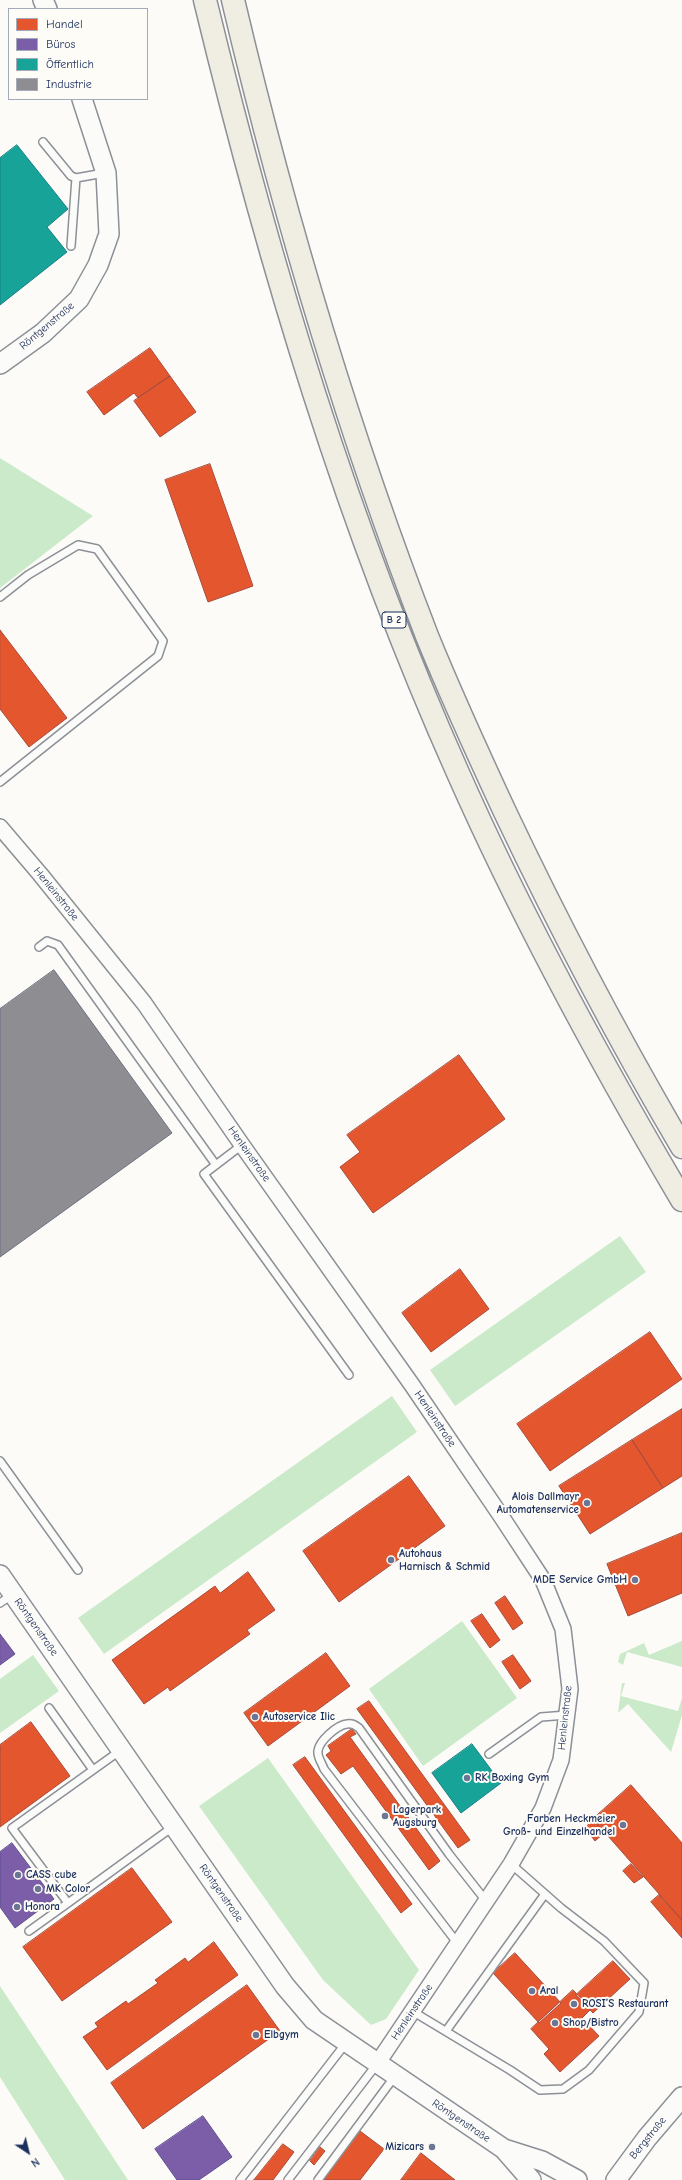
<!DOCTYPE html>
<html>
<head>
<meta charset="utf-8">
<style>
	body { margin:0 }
	#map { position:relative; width:682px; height:2180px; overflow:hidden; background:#fcfbf8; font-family:"Comic Neue",sans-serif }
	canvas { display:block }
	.legend { position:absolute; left:8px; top:8px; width:140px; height:92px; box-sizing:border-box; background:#fdfcf7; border:1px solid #a3aaba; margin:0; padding:5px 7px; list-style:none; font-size:12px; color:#1b2f5e }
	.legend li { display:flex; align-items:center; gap:8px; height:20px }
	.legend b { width:20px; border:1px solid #a3aaba }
	.north { position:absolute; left:8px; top:2132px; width:40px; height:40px; -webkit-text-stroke:3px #fdfcf7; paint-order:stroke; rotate:145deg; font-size:11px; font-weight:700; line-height:16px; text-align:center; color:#1b2f5e }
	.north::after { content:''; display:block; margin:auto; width:14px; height:18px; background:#1b2f5e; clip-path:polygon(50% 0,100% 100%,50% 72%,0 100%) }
</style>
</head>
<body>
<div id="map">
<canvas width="682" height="2180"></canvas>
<ul class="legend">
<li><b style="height:11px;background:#e4572e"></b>Handel</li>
<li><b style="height:11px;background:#7b5ea7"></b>Büros</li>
<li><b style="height:11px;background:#17a398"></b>Öffentlich</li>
<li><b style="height:11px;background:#8d8d92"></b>Industrie</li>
</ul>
<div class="north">N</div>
</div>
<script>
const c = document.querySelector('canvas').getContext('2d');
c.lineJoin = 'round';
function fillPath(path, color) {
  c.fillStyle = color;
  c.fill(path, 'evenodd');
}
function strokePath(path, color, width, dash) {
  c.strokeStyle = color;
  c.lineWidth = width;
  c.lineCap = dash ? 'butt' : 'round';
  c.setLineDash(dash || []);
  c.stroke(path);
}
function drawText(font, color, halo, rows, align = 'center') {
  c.font = font + ' "Comic Neue",sans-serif';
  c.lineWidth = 4;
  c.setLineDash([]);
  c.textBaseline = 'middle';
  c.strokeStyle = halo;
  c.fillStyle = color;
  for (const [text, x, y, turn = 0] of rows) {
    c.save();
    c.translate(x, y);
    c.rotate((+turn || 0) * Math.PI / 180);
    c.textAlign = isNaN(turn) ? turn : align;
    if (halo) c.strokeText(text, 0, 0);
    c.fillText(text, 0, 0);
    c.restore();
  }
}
fillPath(new Path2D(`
	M0,458L93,516L0,588Z
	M620,1236L646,1272L455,1406L430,1370Z
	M392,1396L417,1432L104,1654L78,1618Z
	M462,1621L517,1698L423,1766L369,1689Z
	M682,1641V1667L627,1652L623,1665L618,1662L620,1654L644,1643L649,1655Z
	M33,1655L59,1691L0,1733V1679Z
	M622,1683H625L621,1696L678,1711L682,1698V1715L671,1752L628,1704L618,1713Z
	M268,1758L419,1970L386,2019L371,2025L323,1980L199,1806Z
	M0,1986L128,2180H65L0,2077Z`), '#cbeac9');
const shops = new Path2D(`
	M150,348L170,376L138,398L134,393L104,415L87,392Z
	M170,376L196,412L160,437L134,401Z
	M210,464L253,586L208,602L165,480Z
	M0,630L67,718L29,747L0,709Z
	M459,1055L505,1119L373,1213L340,1167L360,1152L347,1135Z
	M460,1269L489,1309L431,1352L402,1313Z
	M650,1332L682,1379L550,1471L517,1424Z
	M682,1409V1476L663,1488L632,1440Z
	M632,1440L663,1488L590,1534L559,1486Z
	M409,1476L445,1526L339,1602L303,1551Z
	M682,1533V1593L628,1616L607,1564Z
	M248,1572L275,1610L247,1630L250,1634L170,1691L168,1687L144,1704L112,1660L215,1586L220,1593Z
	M505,1596L523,1623L513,1630L495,1603Z
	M482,1614L500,1640L490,1648L471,1621Z
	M326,1653L350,1686L268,1746L244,1713Z
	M513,1655L531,1681L520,1689L502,1662Z
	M369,1701L470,1840L458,1848L357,1709Z
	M31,1722L70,1776L0,1827V1745Z
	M352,1729L356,1734L350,1737L440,1861L429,1870L353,1766L341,1774L326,1755L331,1751L328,1746Z
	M305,1757L412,1904L401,1913L293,1765Z
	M631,1785L682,1843V1920L593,1819Z
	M594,1820L604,1833L595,1841L585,1828Z
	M631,1864L643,1877L634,1883L623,1871Z
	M132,1868L172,1922L62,2001L23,1947Z
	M659,1895L682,1920V1938L651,1902Z
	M214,1942L238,1975L107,2070L83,2037L98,2027L95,2023L126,2001L128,2004L158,1983L155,1980L185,1958L188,1962Z
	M515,1953L561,2003L539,2023L493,1973Z
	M613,1961L630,1979L593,2013L576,1995Z
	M247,1985L280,2031L143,2129L111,2083Z
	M573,1990L591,2009L582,2018L599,2036L560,2072L544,2054L549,2049L531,2029Z
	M360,2131L384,2149L360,2180H323Z
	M283,2144L294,2152L273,2180H254Z
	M320,2147L325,2151L314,2165L310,2161Z
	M421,2153L455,2180H401Z`);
fillPath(shops, '#e4572e');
strokePath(shops, '#a84b3c', 1);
const offices = new Path2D(`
	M0,1634L15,1654L0,1665Z
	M12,1843L54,1899L15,1928L0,1907V1852Z
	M203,2116L232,2157L199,2180H177L155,2149Z`);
fillPath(offices, '#7b5ea7');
strokePath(offices, '#5e5091', 1);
const public = new Path2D(`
	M17,145L68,209L47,227L67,252L0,305V158Z
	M472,1744L501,1783L461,1813L432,1773Z`);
fillPath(public, '#17a398');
strokePath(public, '#188087', 1);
const industry = new Path2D(`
	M54,970L172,1133L0,1257V1009Z`);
fillPath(industry, '#8d8d92');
strokePath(industry, '#6b7182', 1);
const service = new Path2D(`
	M43,142L71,176L76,178L71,246
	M76,178L104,173
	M0,597L28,575L78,545L97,549L163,641L158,656L0,782
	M39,947L47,941L58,945L216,1165
	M242,1145L204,1174L349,1375
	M0,1461L78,1570
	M0,1603L13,1594
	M49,1708L93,1770
	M121,1750L12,1828L68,1903L174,1826
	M489,1754L541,1717L567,1715
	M29,1931L68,1903
	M458,1944L324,1769C322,1763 317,1757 318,1751C319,1741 337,1725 347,1724C352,1723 355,1725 359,1728L449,1854L486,1901
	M412,2011L510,2070L540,2090L563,2089L589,2070L639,2012L644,1983L604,1941L561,1908L511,1864
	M446,2031L545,1894
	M240,2180L346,2043
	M288,2180L377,2064
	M318,2180L395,2076`);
const minor = new Path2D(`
	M0,827L40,874L144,1003L242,1145L412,1385L501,1516L543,1580L563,1629L570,1689L561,1760L543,1808L511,1864L377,2064`);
const tertiary = new Path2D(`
	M43,0L47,9
	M0,364L43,333L79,299L98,265L109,234L106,173L82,99
	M0,1575L285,1986L314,2020L504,2149L531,2180
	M504,2149L542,2161L577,2180
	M616,2180L647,2138L682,2097`);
const trunk = new Path2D(`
	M205,0C269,264 347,525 458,773C523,920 600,1061 682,1200
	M233,0C284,216 347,429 427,636C451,695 478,754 505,812C559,926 618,1038 682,1147`);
strokePath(service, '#8c9097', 10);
strokePath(minor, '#8c9097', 18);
strokePath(tertiary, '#8c9097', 22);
strokePath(trunk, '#8c9097', 25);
strokePath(service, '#fbfbf9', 7);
strokePath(minor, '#fbfbf9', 15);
strokePath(tertiary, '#fbfbf9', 19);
strokePath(trunk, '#f0ede3', 22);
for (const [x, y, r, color] of [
	[587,1503,4,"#6a7694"],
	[391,1560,4,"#6a7694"],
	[635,1580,4,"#6a7694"],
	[255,1717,4,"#6a7694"],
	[467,1778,4,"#6a7694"],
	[385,1816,4,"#6a7694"],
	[623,1825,4,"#6a7694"],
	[18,1875,4,"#6a7694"],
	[38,1889,4,"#6a7694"],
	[17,1907,4,"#6a7694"],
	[532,1991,4,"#6a7694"],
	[574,2004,4,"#6a7694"],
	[555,2023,4,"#6a7694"],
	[256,2035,4,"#6a7694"],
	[432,2147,4,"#6a7694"]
]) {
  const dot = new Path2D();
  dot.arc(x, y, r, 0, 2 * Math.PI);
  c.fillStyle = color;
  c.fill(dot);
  strokePath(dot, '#fdfcf7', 1.5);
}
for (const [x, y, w] of [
	[394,620,24]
]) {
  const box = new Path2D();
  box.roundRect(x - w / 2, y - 8, w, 16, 3);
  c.fillStyle = '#fdfcf7';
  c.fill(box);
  strokePath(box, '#1b2f5e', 1);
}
drawText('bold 10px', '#1b2f5e', null, [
	["B 2",394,620]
]);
drawText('11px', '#1b2f5e', '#fdfcf7', [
	["Röntgenstraße",47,326,-40],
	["Henleinstraße",56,894,51],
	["Henleinstraße",249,1154,55],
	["Henleinstraße",435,1419,56],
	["Röntgenstraße",36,1627,55],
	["Henleinstraße",565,1718,-84],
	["Röntgenstraße",221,1893,55],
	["Henleinstraße",412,2012,-56],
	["Röntgenstraße",461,2121,34],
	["Bergstraße",648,2138,-51]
]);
drawText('bold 11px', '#1b2f5e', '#fdfcf7', [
	["Alois Dallmayr",579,1497,"right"],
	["Automatenservice",579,1510,"right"],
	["Autohaus",399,1554],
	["Harnisch & Schmid",399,1567],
	["MDE Service GmbH",627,1580,"right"],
	["Autoservice Ilic",263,1717],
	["RK Boxing Gym",475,1778],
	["Lagerpark",393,1810],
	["Augsburg",393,1823],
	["Farben Heckmeier",615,1819,"right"],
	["Groß- und Einzelhandel",615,1832,"right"],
	["CASS cube",26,1875],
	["MK Color",46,1889],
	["Honora",25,1907],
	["Aral",540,1991],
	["ROSI’S Restaurant",582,2004],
	["Shop/Bistro",563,2023],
	["Elbgym",264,2035],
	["Mizicars",424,2147,"right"]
], 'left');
</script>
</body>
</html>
